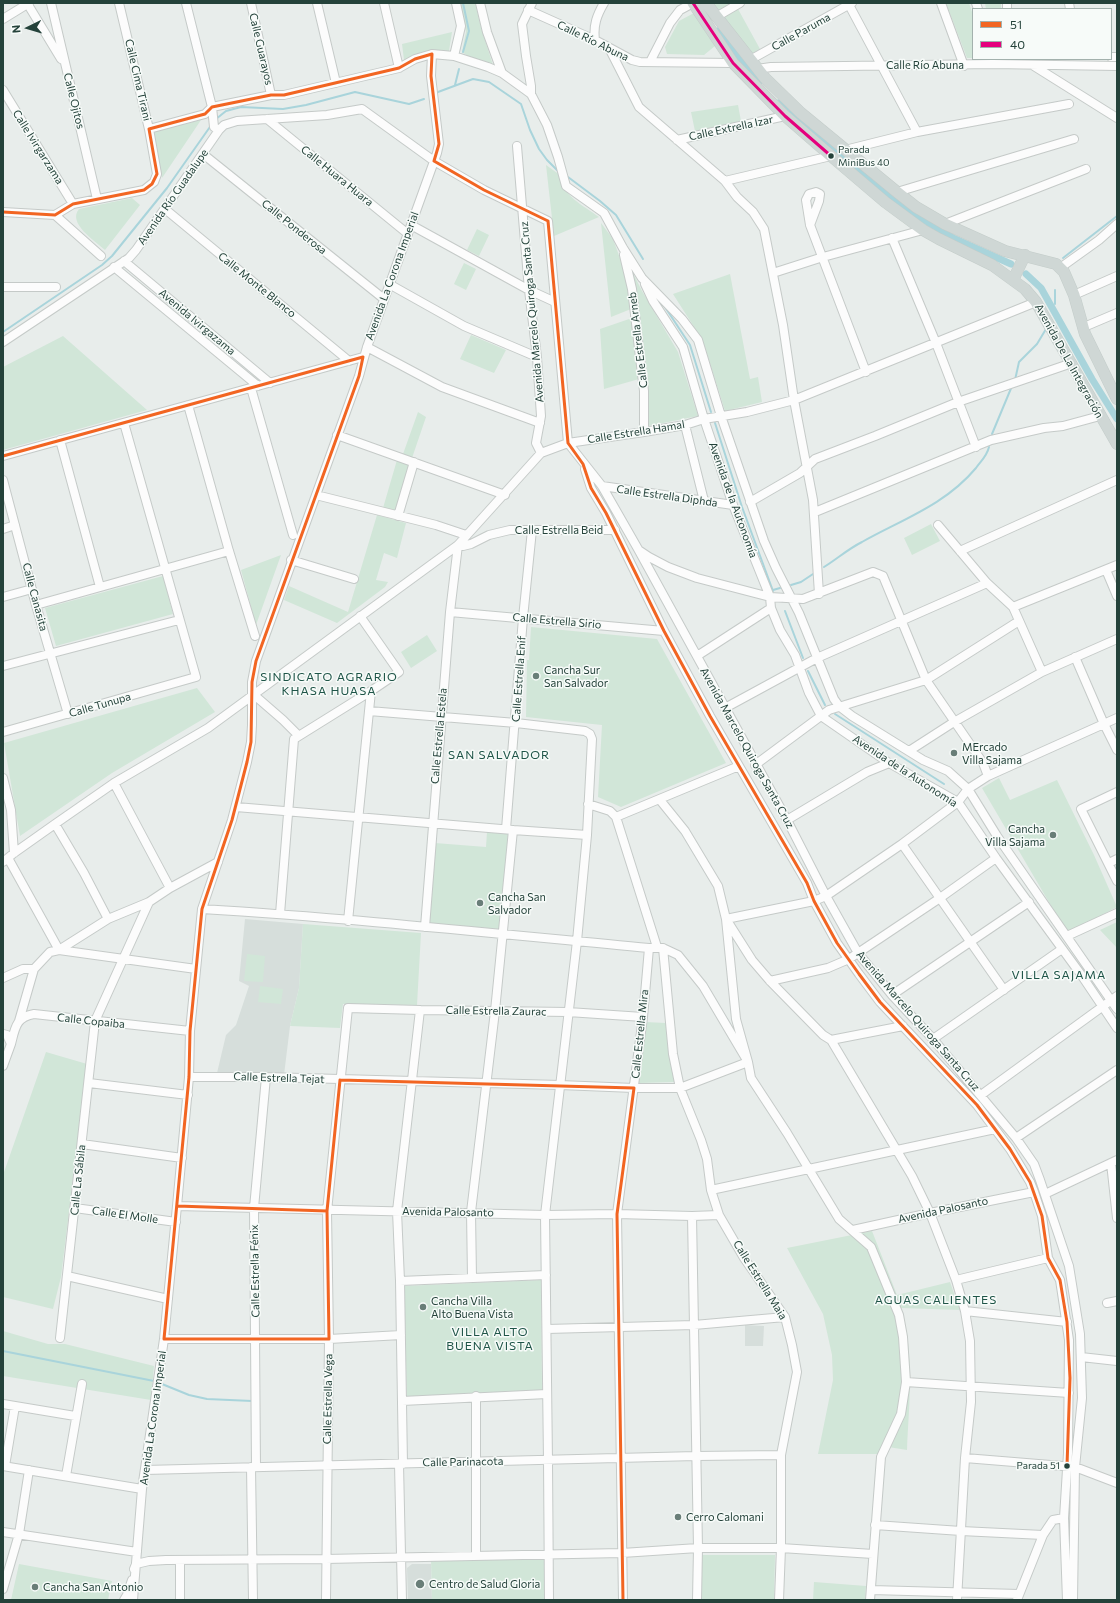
<!DOCTYPE html>
<html>
<head>
<meta charset="utf-8">
<style>
	body { margin:0 }
	#map { position:relative; width:1120px; height:1603px; overflow:hidden; background:#e8edeb; font-family:Commissioner,sans-serif }
	canvas { display:block }
	.frame { position:absolute; inset:0; border:4px solid #24423a; pointer-events:none }
	.legend { position:absolute; left:972px; top:8px; width:140px; height:52px; box-sizing:border-box; background:#f7fbf9; border:1px solid #a3b1ad; margin:0; padding:5px 7px; list-style:none; font-size:12px; color:#24423a }
	.legend li { display:flex; align-items:center; gap:8px; height:20px }
	.legend b { width:20px; border:1px solid #a3b1ad }
	.north { position:absolute; left:8px; top:8px; width:40px; height:40px; -webkit-text-stroke:3px #f7fbf9; paint-order:stroke; rotate:265deg; font-size:11px; font-weight:700; line-height:16px; text-align:center; color:#24423a }
	.north::after { content:''; display:block; margin:auto; width:14px; height:18px; background:#24423a; clip-path:polygon(50% 0,100% 100%,50% 72%,0 100%) }
</style>
</head>
<body>
<div id="map">
<canvas width="1120" height="1603"></canvas>
<div class="frame"></div>
<ul class="legend">
<li><b style="height:5px;background:#f26522"></b>51</li>
<li><b style="height:5px;background:#e5007d"></b>40</li>
</ul>
<div class="north">N</div>
</div>
<script>
const c = document.querySelector('canvas').getContext('2d');
c.lineJoin = 'round';
function fillPath(path, color) {
  c.fillStyle = color;
  c.fill(path, 'evenodd');
}
function strokePath(path, color, width, dash) {
  c.strokeStyle = color;
  c.lineWidth = width;
  c.lineCap = dash ? 'butt' : 'round';
  c.setLineDash(dash || []);
  c.stroke(path);
}
function drawText(font, color, halo, rows, align = 'center') {
  c.font = font + ' Commissioner,sans-serif';
  c.lineWidth = 3;
  c.setLineDash([]);
  c.textBaseline = 'middle';
  c.strokeStyle = halo;
  c.fillStyle = color;
  for (const [text, x, y, turn = 0] of rows) {
    c.save();
    c.translate(x, y);
    c.rotate((+turn || 0) * Math.PI / 180);
    c.textAlign = isNaN(turn) ? turn : align;
    if (halo) c.strokeText(text, 0, 0);
    c.fillText(text, 0, 0);
    c.restore();
  }
}
fillPath(new Path2D(`
	M245,919L303,924L299,988L290,1026L284,1075L217,1073L226,1035L236,1025L249,986L239,981Z
	M745,1325L764,1326L763,1346H745Z
	M412,1564H431L432,1600H408L407,1568Z`), '#d6dedb');
fillPath(new Path2D(`
	M460,3H475L482,31L493,65L471,58L462,52L466,32Z
	M712,3H731L717,11Z
	M946,3H969L973,15V58H967Z
	M985,3H1001V9H986Z
	M738,9L760,49L750,55L722,18Z
	M694,13L715,46L704,55L667,54L665,47L679,21Z
	M452,32L449,51L431,50L404,60L402,44Z
	M738,105L741,121L695,131L691,112Z
	M201,120L162,178L153,131Z
	M546,165L560,175C561,195 584,206 599,217L554,236Z
	M132,198L140,205L105,250C95,241 67,223 79,209Z
	M601,223L613,239L625,272L631,309L611,317Z
	M477,229L489,235L479,256L467,250Z
	M464,263L476,269L466,290L454,284Z
	M631,269L642,291L678,352L698,416L648,426V377Z
	M730,274L750,379L758,377L762,402L725,411L703,341L673,294Z
	M632,318L639,379L604,389L600,329Z
	M471,335L506,350L494,373L460,359Z
	M63,336L147,410L3,450V367Z
	M418,412L426,417L412,458L403,454Z
	M397,460L410,464L395,511L383,508Z
	M377,515L406,523L397,558L384,553L376,580L388,582L385,587L337,623L284,600L289,586L348,612Z
	M931,524L940,541L912,555L904,538Z
	M281,555L256,625L241,570Z
	M163,576L173,614L56,646L45,608Z
	M531,627L657,639L726,763L621,807L598,797L602,725L526,717L527,660H529Z
	M427,635L437,651L411,668L401,652Z
	M197,688L215,712L112,773L20,836L4,743Z
	M999,778L1010,800L1057,780L1094,855L1117,907L1067,933L982,788Z
	M487,832L508,833L500,929L428,923L435,843L486,847Z
	M1117,922V948L1100,930Z
	M303,924L421,933L417,1005L343,1004L340,1028L290,1026L299,988Z
	M247,954L265,956L263,982L244,981Z
	M260,986L283,989L281,1004L258,1002Z
	M645,1022L666,1023L669,1051L675,1082L638,1083Z
	M46,1052L87,1064L61,1277L53,1309L3,1297V1175Z
	M872,1231L897,1295L950,1282L960,1310L901,1308C915,1354 909,1403 907,1450L882,1446L879,1454H818L833,1380L832,1355L823,1314L787,1248Z
	M541,1280L542,1390L407,1397L404,1286Z
	M3,1331L48,1344H65L154,1366L151,1400L3,1376Z
	M700,1555H775L774,1600H700Z
	M545,1559V1600H432L431,1560Z
	M19,1564L112,1581L108,1600H11Z
	M814,1582L866,1586L865,1600H813Z`), '#d1e6d8');
strokePath(new Path2D(`
	M463,3L469,31L463,52
	M455,85L459,69
	M438,92L473,79L489,82L521,104L530,130L539,149L547,160L558,171
	M216,119L226,111L241,107L283,109L306,105L355,92L409,104L424,99
	M568,177L600,201L616,215L643,259
	M1063,258L1117,216
	M1055,304V290
	M665,307L690,345L711,412
	M3,332L102,265L112,256L167,188L212,124
	M1015,380L1019,362L1037,344L1046,329
	M715,423L742,507L773,591
	M992,434L1012,386
	M824,567C837,559 848,549 862,542C903,519 945,505 976,468C981,461 987,456 989,447
	M791,585L801,582L813,574
	M773,590L780,588
	M785,611L803,658
	M808,671L825,705
	M835,714L944,784
	M3,1351L154,1381
	M162,1384L189,1395L207,1399L252,1401`), '#a9d4db', 2);
strokePath(new Path2D(`
	M718,31L759,82
	M779,103L885,192L921,218L953,238L1011,264
	M1026,274L1041,288L1092,379L1117,419`), '#a9d4db', 7);
const minor = new Path2D(`
	M27,3L61,59
	M51,3L97,199
	M186,3L212,107L214,127L219,130
	M251,3L271,95
	M317,3L336,83
	M384,3L399,68
	M480,3L487,32L502,73
	M848,3L917,132
	M941,3L964,66
	M976,3L978,9
	M1007,3V9
	M1069,3L1070,9
	M528,10L595,40L632,60L640,62L733,63
	M716,17L740,3
	M3,19L29,3
	M595,40C593,25 597,15 604,3
	M609,48L639,107L725,181L737,197L753,212L764,229L783,325L794,400L813,500L819,594
	M454,56L461,26L456,3
	M1111,57H1117
	M750,60L852,3
	M650,62L670,23L680,10L693,3
	M1034,66L1117,118
	M757,69L771,67L993,64L1117,66
	M3,90L73,204
	M531,94V86L526,56L522,24L532,3
	M212,107L271,95H284L399,68L415,59L432,54L454,56L488,67L502,73L531,94L547,125L558,157L566,186L604,213L623,248L642,278L682,319L698,340L721,416L764,541L776,568L799,613L834,699L839,706L852,716L923,760L948,771L968,789L997,836L1117,1009
	M267,119L408,234
	M149,129L205,114L212,107
	M677,140L785,116
	M517,146L529,290L537,357L541,416L536,443L541,453
	M845,150L917,132L1069,104
	M203,154L384,299
	M725,181L831,156
	M897,192L1074,139
	M165,209L349,361
	M3,212L55,215L101,256
	M55,215L73,204L144,190L154,182L157,174L149,129L119,3
	M945,224L1086,169
	M411,225L529,290L555,302
	M810,225L819,201L820,194L816,192L809,194L806,200L810,225L866,372
	M892,238L936,343L976,447
	M624,255L632,289L644,391V432
	M124,261L270,383
	M114,267L258,386
	M1060,268L1099,240L1117,224
	M773,273L823,257L923,230
	M389,284L464,326L537,357
	M645,284L653,301L683,347L704,419L733,505L770,597L771,608L780,630L795,655L809,693L821,716L889,763L958,802L996,858L1082,976L1117,1028
	M3,287H56
	M1074,295L1117,276
	M1084,327L1117,313
	M3,342L129,258L136,250L219,130L224,125L237,121L327,115L362,109L434,161L484,190L548,221L568,443L602,486L638,549L787,820L826,896L858,953L892,995L933,1039L1016,1138L1034,1164L1040,1180L1069,1266L1080,1334L1082,1398L1075,1467L1073,1600
	M367,347L442,387L540,423
	M251,388L293,535
	M188,405L229,551L255,636
	M685,425L704,501
	M337,435L505,495
	M60,440L100,587
	M3,456L363,357
	M585,469L591,488L606,513L664,631L710,716L807,883L814,901L837,943L859,974L880,1002L977,1105L1010,1149L1030,1182L1034,1192L1042,1216L1048,1258L1060,1280L1069,1340L1068,1453L1064,1518L1067,1600
	M3,480L36,605L68,714
	M602,486L733,505
	M316,495L436,525L466,535
	M750,502L800,473L815,459L875,436L958,402L1072,363
	M815,512L991,440L1044,428L1063,426L1100,416
	M398,516L414,462
	M938,525L987,583L1013,607L1117,565
	M3,529L15,525
	M458,545L463,546L471,544L489,535L510,530H615
	M640,551L649,557L668,567L697,578L770,597L803,599L873,572L883,576L926,680L983,763L988,776
	M960,551L1117,480
	M291,560L354,579
	M1106,570L1117,596
	M3,597L32,589
	M36,605L229,551
	M1013,607L1042,672
	M450,612L664,631
	M697,656L771,608
	M1075,657L1104,724L1117,750
	M3,666L179,620
	M253,694L283,720L299,736
	M725,708L817,658L987,583
	M369,711L516,723L585,731L590,734L592,739L587,835L577,941L545,1215L548,1461L549,1600
	M3,732L196,677L124,423
	M909,751L954,722L1042,672L1117,639
	M755,765L829,710L926,680L1019,621
	M3,778L11,810L14,853
	M114,783L170,888
	M1117,792L1081,809L1117,881
	M660,800L685,831L718,886L726,919L752,960L770,981L823,1035L831,1040L912,1176L930,1213L956,1280L965,1311L970,1341L971,1402L965,1458L957,1600
	M588,804L610,811L616,817L657,947
	M236,807L513,830L587,835
	M616,817L739,766
	M787,820L867,772L889,763
	M55,824L84,873L108,919
	M506,829L523,618L532,530
	M902,844L1004,990
	M8,858L59,950L196,969
	M3,862L14,853L55,824L114,783L208,728L458,545L541,453L568,443L644,432L685,425L704,419L747,412L794,400L1036,302
	M1109,863L1117,859
	M202,909C351,918 500,934 649,948H663L678,955L703,986L748,1062L751,1078L787,1133L839,1219L871,1247L899,1315L903,1337L906,1382L901,1414L881,1457L870,1600
	M280,914L294,739L371,691L399,672L360,616
	M348,921L371,691
	M425,927L450,612L458,545
	M1067,936L1117,913
	M663,948L673,1054L680,1088L701,1140L707,1159L711,1190L719,1215L744,1258L785,1317L792,1345L797,1372L781,1455V1548L779,1600
	M3,978L23,969H34
	M770,981L828,968L849,959L940,898L996,858
	M892,995L1029,902
	M19,1021L34,969L50,952L59,950L108,919L149,902
	M3,1034L7,1035L11,1044L3,1066
	M933,1039L1062,949
	M831,1040L903,1026
	M11,1044C15,1028 16,1017 34,1014L190,1031
	M189,1077H266L560,1085L634,1088H680L748,1062L736,1019L726,919L814,901L826,896L902,844L958,802L968,789L988,776L1117,718
	M89,1083L188,1095
	M981,1095L1117,996
	M1016,1138L1117,1070
	M82,1144L182,1158
	M1111,1163L1117,1218
	M711,1190L995,1129
	M1045,1194L1117,1160
	M177,1206L545,1215L617,1214L692,1216L719,1215
	M75,1208L176,1222
	M692,1216L698,1548L697,1600
	M853,1230L930,1213L1034,1192
	M67,1276L168,1299
	M472,1278L471,1212L495,1011L513,830
	M956,1280L1048,1258
	M400,1281L546,1275
	M1107,1303L1117,1301
	M965,1311L1067,1322
	M547,1329L694,1325L785,1317
	M60,1338L95,1021L149,902L170,888L218,862
	M164,1339H329L401,1335
	M1081,1357L1117,1361
	M906,1382L1069,1393
	M402,1401L547,1394
	M3,1404L75,1416
	M965,1458L1075,1467L1117,1483
	M399,1464L402,1600
	M403,1464L400,1281L397,1211L420,1010
	M3,1466L142,1489
	M5,1466L15,1406
	M251,1467L253,1600
	M256,1467L254,1208L266,1077
	M145,1470L696,1456L781,1455
	M66,1476L82,1384
	M875,1525L961,1531L1043,1535
	M3,1532L137,1552
	M476,1556V1396
	M180,1560V1600
	M134,1569L136,1564L149,1561L166,1560L325,1559L622,1553L698,1548H781L873,1554
	M3,1589L19,1534L29,1470
	M871,1590L1019,1594
	M124,1600L127,1595L132,1580
	M133,1600L142,1489L164,1339L177,1206L189,1077L190,1031L202,909L232,820L247,762L251,742L252,725V682L256,661L359,376L367,347L437,153L439,144L431,76L432,54
	M326,1600L329,1339L327,1211L348,1008L420,1010L568,1012L643,1017
	M623,1600L617,1214L643,1017L649,948
	M1017,1600L1043,1535L1053,1520L1064,1518`);
const major = new Path2D(`
	M693,3L733,63L785,116L831,156L885,202L923,230L939,239L992,265L1025,289L1036,302L1117,444
	M706,3L765,78L801,113L897,192L916,207L945,224L1005,251L1056,264L1064,272L1074,295L1085,334L1117,399
	M1013,280L1025,255`);
strokePath(minor, '#c5cac8', 10);
strokePath(major, '#c3ccc9', 12);
strokePath(minor, '#fcfcfc', 8);
strokePath(major, '#cfd7d5', 11);
strokePath(new Path2D(`
	M432,54L431,76L439,144L434,161
	M212,107L271,95H284L399,68L415,59L432,54
	M149,129L205,114L212,107
	M434,161L484,190L548,221
	M3,212L55,215
	M55,215L73,204L144,190L152,184L157,174L149,129
	M548,221L568,443L583,464L591,488L606,513L664,631L710,716L807,883L814,901L837,943L859,974L880,1002L977,1105L1010,1149L1030,1182L1042,1216L1048,1258L1060,1280L1067,1322L1070,1378L1067,1466
	M3,456L363,357
	M340,1080L327,1211L329,1339H164L189,1077L190,1031L202,909L232,820L247,762L251,742L252,682L256,661L359,376L363,357
	M340,1080L634,1088
	M177,1206L327,1211
	M623,1600L617,1214L634,1088`), '#f26522', 3);
strokePath(new Path2D(`
	M693,3L733,63L785,116L831,156`), '#e5007d', 3);
for (const [x, y, r, color] of [
	[831,156,3.5,"#24423a"],
	[536,676,4,"#697e78"],
	[954,753,4,"#697e78"],
	[1053,835,4,"#697e78"],
	[480,903,4,"#697e78"],
	[423,1307,4,"#697e78"],
	[1067,1466,3.5,"#24423a"],
	[678,1517,4,"#697e78"],
	[420,1584,5,"#697e78"],
	[35,1587,4,"#697e78"]
]) {
  const dot = new Path2D();
  dot.arc(x, y, r, 0, 2 * Math.PI);
  c.fillStyle = color;
  c.fill(dot);
  strokePath(dot, '#f7fbf9', 1.5);
}
drawText('10px', '#24423a', '#f7fbf9', [
	["Parada",838,150],
	["MiniBus 40",838,163],
	["Parada 51",1060,1466,"right"]
], 'left');
drawText('11px', '#24423a', '#f7fbf9', [
	["Calle Paruma",801,32,-29],
	["Calle Río Abuna",593,41,26],
	["Calle Guarayos",261,49,77],
	["Calle Río Abuna",925,65],
	["Calle Cima Tirani",138,80,77],
	["Calle Ojitos",74,101,76],
	["Calle Extrella Izar",731,128,-12],
	["Calle Ivirgarzama",38,147,58],
	["Calle Huara Huara",337,176,39],
	["Avenida Río Guadalupe",173,197,-55],
	["Calle Ponderosa",294,227,39],
	["Avenida La Corona Imperial",392,276,-70],
	["Calle Monte Blanco",257,285,39],
	["Avenida Marcelo Quiroga Santa Cruz",532,312,-95],
	["Avenida Ivirgazama",197,322,40],
	["Calle Estrella Arneb",638,340,-97],
	["Avenida De La Integración",1069,361,61],
	["Calle Estrella Hamal",636,432,-9],
	["Calle Estrella Diphda",667,496,8],
	["Avenida de la Autonomía",733,500,70],
	["Calle Estrella Beid",559,530],
	["Calle Canasita",35,597,75],
	["Calle Estrella Sirio",557,621,5],
	["Calle Estrella Enif",519,679,-86],
	["Calle Tunupa",100,705,-16],
	["Calle Estrella Estela",439,736,-85],
	["Avenida Marcelo Quiroga Santa Cruz",747,748,61],
	["Avenida de la Autonomía",905,771,33],
	["Calle Estrella Zaurac",496,1011,1],
	["Calle Copaiba",91,1021,6],
	["Avenida Marcelo Quiroga Santa Cruz",918,1021,49],
	["Calle Estrella Mira",640,1034,-84],
	["Calle Estrella Tejat",279,1078,2],
	["Calle La Sábila",78,1180,-84],
	["Avenida Palosanto",943,1210,-12],
	["Avenida Palosanto",448,1212,1],
	["Calle El Molle",125,1215,8],
	["Calle Estrella Fénix",255,1271,-91],
	["Calle Estrella Maia",760,1280,58],
	["Calle Estrella Vega",328,1399,-89],
	["Avenida La Corona Imperial",153,1418,-82],
	["Calle Parinacota",463,1462,-1]
]);
drawText('11px', '#24423a', '#f7fbf9', [
	["Cancha Sur",544,670],
	["San Salvador",544,683],
	["MErcado",962,747],
	["Villa Sajama",962,760],
	["Cancha",1045,829,"right"],
	["Villa Sajama",1045,842,"right"],
	["Cancha San",488,897],
	["Salvador",488,910],
	["Cancha Villa",431,1301],
	["Alto Buena Vista",431,1314],
	["Cerro Calomani",686,1517],
	["Centro de Salud Gloria",429,1584],
	["Cancha San Antonio",43,1587]
], 'left');
c.letterSpacing = '1px';
drawText('12px', '#1f5548', '#f7fbf9', [
	["SINDICATO AGRARIO",329,677],
	["KHASA HUASA",329,691],
	["SAN SALVADOR",499,755],
	["VILLA SAJAMA",1059,975],
	["AGUAS CALIENTES",936,1300],
	["VILLA ALTO",490,1332],
	["BUENA VISTA",490,1346]
]);
c.letterSpacing = '0px';
</script>
</body>
</html>
